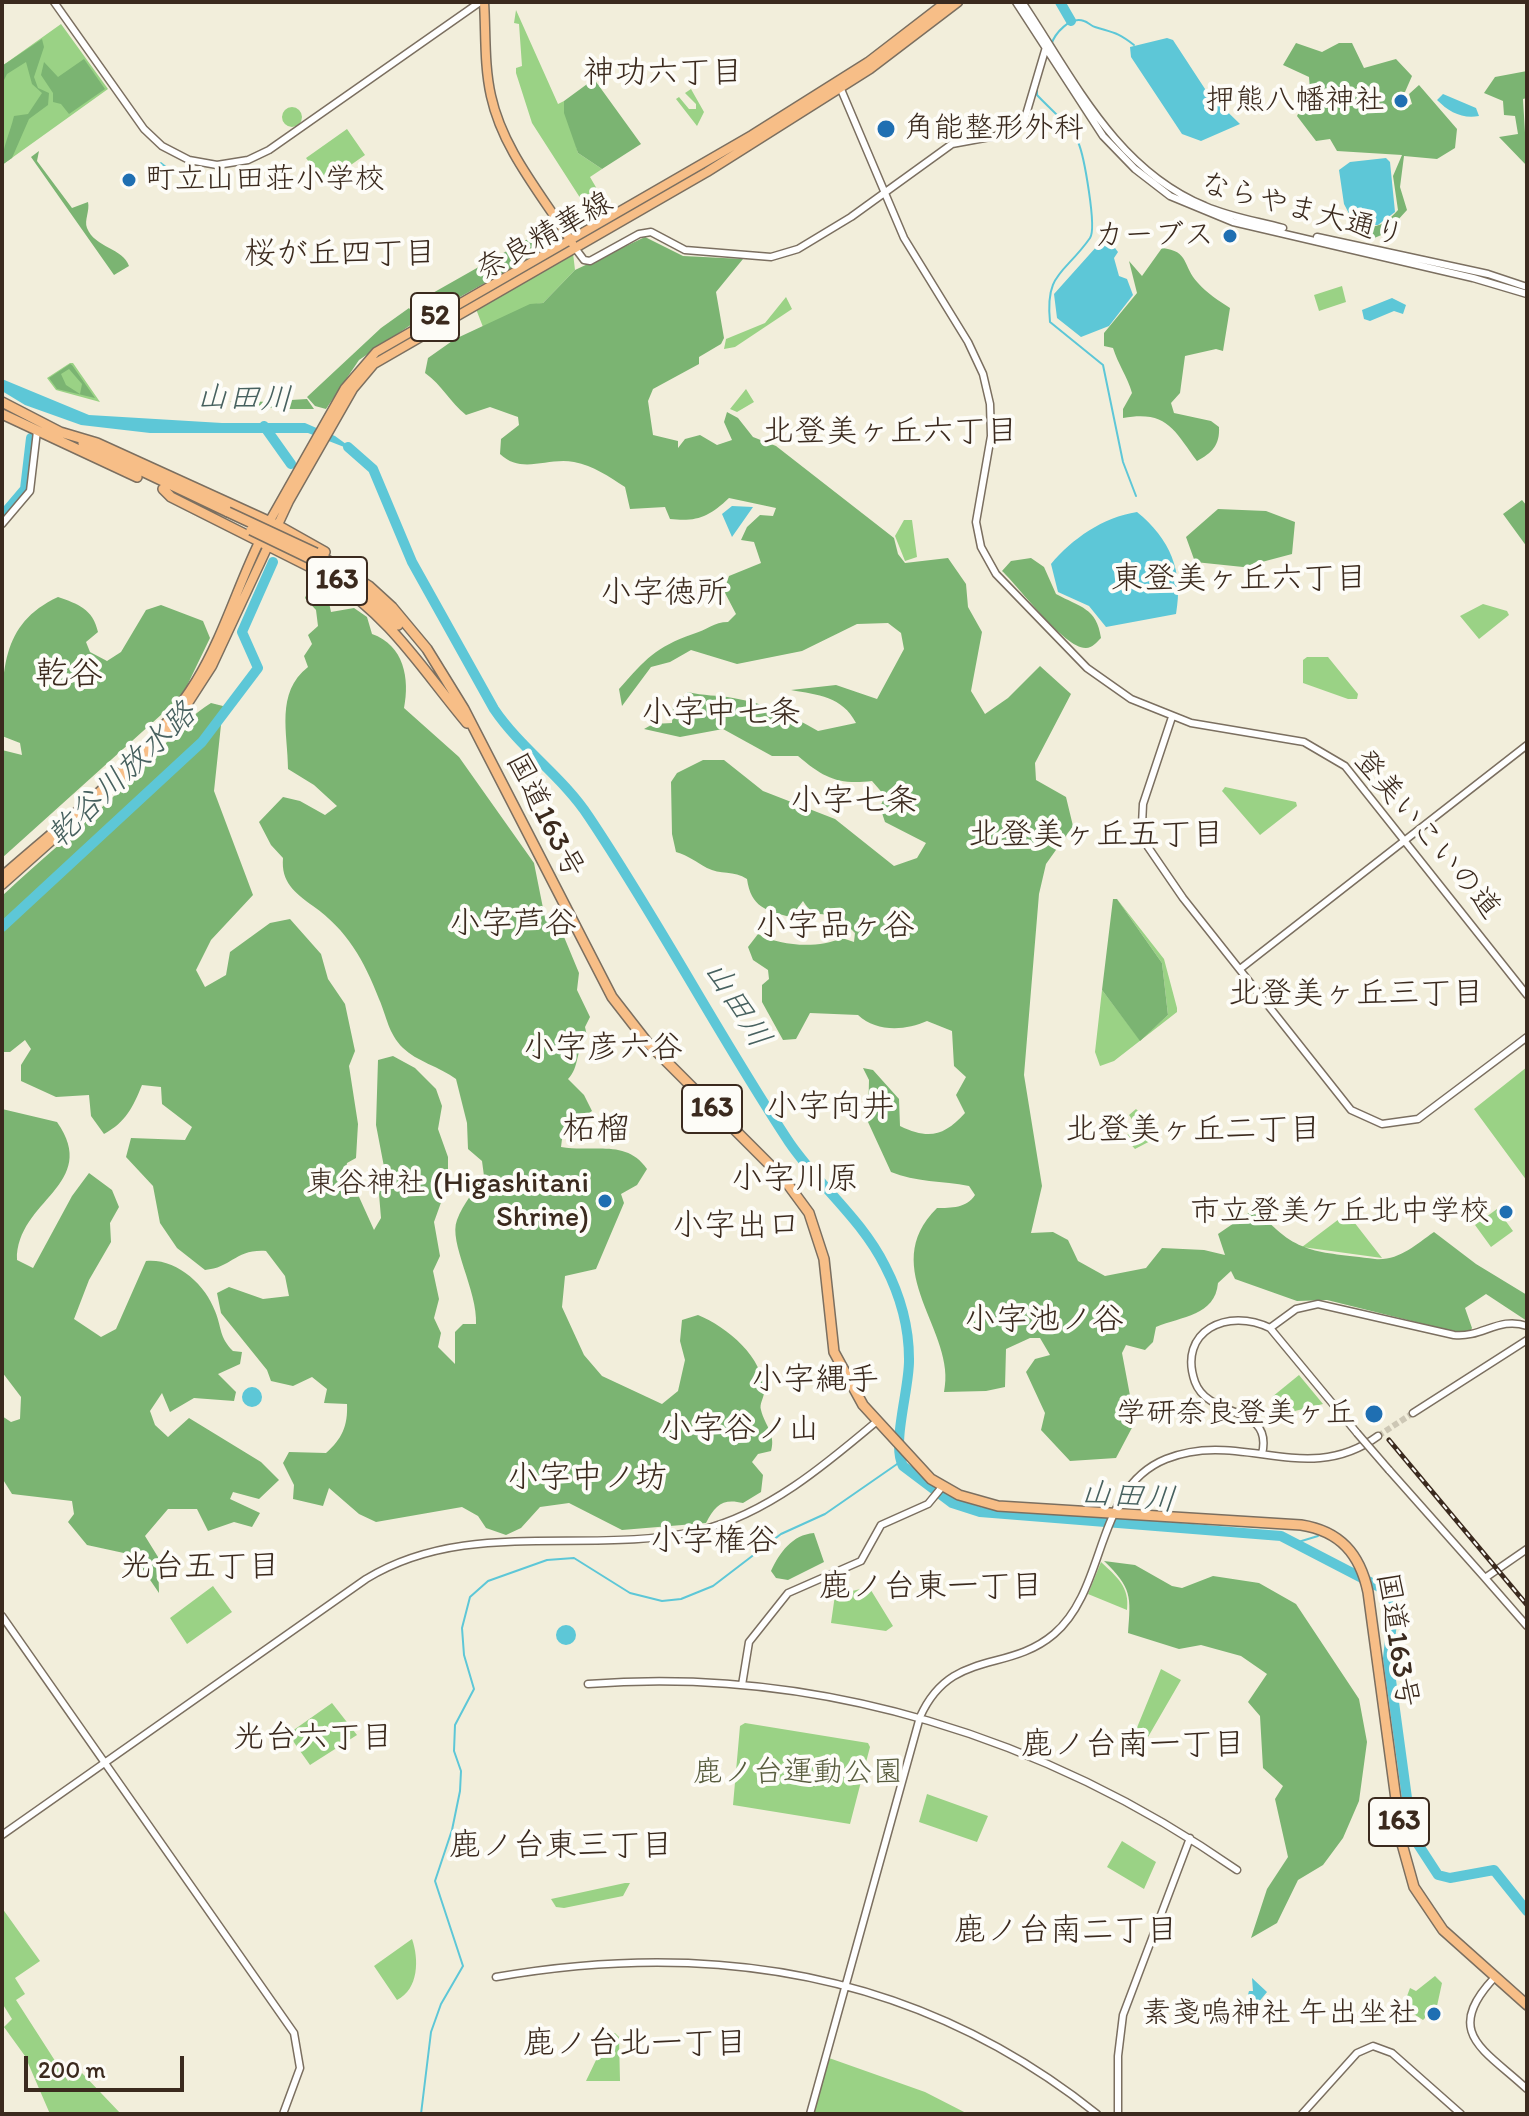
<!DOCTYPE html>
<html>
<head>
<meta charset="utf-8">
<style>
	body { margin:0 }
	#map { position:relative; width:1529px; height:2116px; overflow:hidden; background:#f2eedb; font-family:Itim,sans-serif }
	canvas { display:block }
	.frame { position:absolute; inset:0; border:4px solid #3b2a1e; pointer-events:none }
	.scale { position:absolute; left:24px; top:2056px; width:160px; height:36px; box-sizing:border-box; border:4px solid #3b2a1e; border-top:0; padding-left:10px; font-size:24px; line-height:28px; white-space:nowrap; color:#3b2a1e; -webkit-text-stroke:6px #fdfcf7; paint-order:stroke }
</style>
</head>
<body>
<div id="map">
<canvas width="1529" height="2116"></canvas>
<div class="frame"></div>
<div class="scale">200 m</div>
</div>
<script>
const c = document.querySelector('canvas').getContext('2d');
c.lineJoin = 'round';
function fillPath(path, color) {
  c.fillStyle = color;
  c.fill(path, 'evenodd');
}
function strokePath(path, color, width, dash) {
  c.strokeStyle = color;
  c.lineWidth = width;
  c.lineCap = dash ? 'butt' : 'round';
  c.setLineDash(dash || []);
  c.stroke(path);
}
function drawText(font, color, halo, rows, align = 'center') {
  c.font = font + ' Itim,"Klee One",sans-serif';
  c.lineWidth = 8;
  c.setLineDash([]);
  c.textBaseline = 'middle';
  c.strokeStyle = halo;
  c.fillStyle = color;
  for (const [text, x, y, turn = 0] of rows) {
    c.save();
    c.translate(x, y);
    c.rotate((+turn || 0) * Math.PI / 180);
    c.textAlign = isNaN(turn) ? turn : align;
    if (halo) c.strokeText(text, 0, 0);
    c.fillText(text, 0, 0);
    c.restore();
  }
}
fillPath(new Path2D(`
	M516,10L558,104L564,101L578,153L602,169L590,177L611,213L589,225L581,213L586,207L532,123L516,73V68L522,66L519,24L514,23Z
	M61,24L108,89L2,165V66Z
	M691,89L704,112L697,126L676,99L679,97L689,109H696V104L685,93Z
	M282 117a10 10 0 1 1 20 0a10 10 0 1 1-20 0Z
	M347,129L365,155L325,183L306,158Z
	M573,253L575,270L543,303L530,305L483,327L476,309Z
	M1342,286L1346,302L1319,311L1314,295Z
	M786,297L792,309L735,347L724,349L726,339L765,323Z
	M70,363H73L100,402L56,390L47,378Z
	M746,389L754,402L737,412L730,409Z
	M904,520H912L917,557L905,561L895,536Z
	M1483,604L1507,611L1509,615L1479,639L1460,616Z
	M1307,657H1328L1358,694L1357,699H1348L1303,683V660Z
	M1225,787L1296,802L1297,806L1260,835L1222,791Z
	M1117,899L1164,959L1177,1008V1012L1114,1061L1100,1066L1095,1052L1102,990L1140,1040L1168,1015L1162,963Z
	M1527,1067V1181L1474,1109Z
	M1136,1109L1159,1132L1158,1137L1135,1149L1124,1137L1138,1128L1129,1115Z
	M1497,1209L1513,1231L1491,1247L1475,1225Z
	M1347,1213L1382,1258L1302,1247Z
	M1299,1375L1323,1404L1287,1413L1272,1397Z
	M1101,1562C1117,1577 1130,1587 1127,1610L1088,1594Z
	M213,1586L232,1612L187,1644L170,1618Z
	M869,1587L893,1626L886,1631L831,1623L835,1595Z
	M1161,1669L1181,1680L1148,1737L1136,1730Z
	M332,1703L357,1735L310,1765L288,1734Z
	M745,1723L868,1743L870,1747L850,1824L733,1805L740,1726Z
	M927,1794L988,1816L977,1842L919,1822Z
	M1122,1841L1156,1862L1144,1889L1107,1867Z
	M625,1883H630L623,1896L564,1908L556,1907L551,1899Z
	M2,1908L40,1961L15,1978L25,1994L16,2000L68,2081L82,2073L121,2114H50L25,2056L4,2027L12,2019L2,2003Z
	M412,1939C419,1959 419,1989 397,2000L374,1966Z
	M1435,1976L1442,1983L1437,2006L1423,2020L1403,2007L1410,1988L1416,1991Z
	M615,2033L619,2037L620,2081H586L608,2035Z
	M829,2058L925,2092L968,2114H814Z`), '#9ad285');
fillPath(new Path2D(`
	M42,39L44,47L34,77L38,88L49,93L48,105L29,119L12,158L2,165C2,148 10,133 14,116L28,114L42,93L32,84L26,62L7,74L3,82L2,66Z
	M1296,43L1322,52L1339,43H1352L1364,68L1396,59L1412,76L1405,92L1395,100L1399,110L1412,104L1409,94L1419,85L1457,129L1455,148L1437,159L1404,156L1400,187L1407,210L1386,233L1372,239L1351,232V228L1355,225C1376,230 1384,225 1398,210L1393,176L1402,155L1337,151L1330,139L1316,141L1297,116L1310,90L1309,77L1283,65Z
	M84,59L105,89L69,114L61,104L53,102V93L41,75L44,62L58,77Z
	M1527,71V98L1523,99L1527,166L1499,137L1518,134L1515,116L1504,115L1503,101L1484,93L1495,77Z
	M594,79L641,144L602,169L578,153L564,113V101Z
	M39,151L37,161L72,208L88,202C90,211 84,220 87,228C95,248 123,248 129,266L114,275L31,157Z
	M551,226L558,236L556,243L435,311L428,301L436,302L431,294Z
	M645,237L683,256L743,259L716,292L724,338L721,344L699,357V364L653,389L648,401L653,435L678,441V448L685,439L700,435L717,445L732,440L724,422L727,412L738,418L753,437L776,446L894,538L898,554L905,563L948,558L966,584L968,607L982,632L971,691L985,714L1008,698L1040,666L1071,694L1035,763L1036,780L1066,797L1073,826L1046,864L1039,894L1024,1075L1042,1186L1031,1233L1053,1232L1068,1240L1078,1261L1105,1276L1146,1268L1162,1248L1204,1250L1225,1255L1218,1234L1256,1208C1296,1256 1316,1251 1375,1259C1399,1261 1415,1245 1434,1232L1476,1264L1527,1295V1321L1486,1294L1465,1308L1472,1328L1469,1334L1460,1333L1327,1300L1297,1301L1235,1279L1231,1271L1218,1283C1215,1316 1182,1316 1156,1327L1153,1342L1145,1350L1126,1345L1122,1353L1135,1422L1116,1458L1070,1461L1041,1430L1045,1413L1026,1372L1035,1359L1050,1355L1040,1338H1030L1006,1349L1005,1387L986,1391L944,1392C958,1332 875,1269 937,1208C951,1208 967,1208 975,1195L969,1186C943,1181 915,1182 891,1172L868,1122L869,1080L863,1068L873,1070L899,1099L900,1126C929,1140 944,1136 965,1113L956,1095L966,1077L954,1066L952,1031L927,1021C905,1031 876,1032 858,1015L810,1013L796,1039L783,1040L762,1002V985L769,979L768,970L753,960L748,947L758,934C781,946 817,949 842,938L854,942L855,933L834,912C820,917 811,914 803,901L791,917C766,911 751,907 747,879C734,870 720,875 707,868C696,862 689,856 676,852L672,834L671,782L677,773L703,760H724L763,791L835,819L894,866L917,858L926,843L885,822L880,807L885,796L872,781C838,785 824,778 798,756H772L723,729L680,737L644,729L653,724L672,723L673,706L688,692C703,696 718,695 733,698C764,703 791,715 818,731L856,723C842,696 818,695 791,690L836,685L877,699L904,649L901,633L888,623L857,624L802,651L737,664L691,650L670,662L651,667L622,706L619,689C647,658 654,648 693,634C707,630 714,622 728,622L736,614L724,591L729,576L761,563L754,542L741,540L747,527L760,515L773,516L776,508L729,498C709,517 697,522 670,519L665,507L630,509L625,487C608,476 594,466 574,462C547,457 522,475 500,454L501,439L519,425L518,417L490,407L466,415C450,402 442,385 425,373L428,358L455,339L530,304L543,303L575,270Z
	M1162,248C1190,251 1182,266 1198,283C1207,293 1219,301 1230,308L1223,351L1216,349L1185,356L1180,393L1171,403L1174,413L1211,421L1219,427C1220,445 1212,453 1197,461C1174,430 1167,410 1123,418V409L1132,393C1127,376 1118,364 1113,348L1104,346V333L1137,293L1129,261L1142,276Z
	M409,308L418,320L359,360L326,409L315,406L307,397L381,328Z
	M70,364L72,365L95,398L57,389L49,378ZM69,369L82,384L80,394L66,385L61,374Z
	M286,392L291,400L307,399L314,409H279L229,401L275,402Z
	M1522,500L1527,506V547L1503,514Z
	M1218,509L1266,511L1295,522L1292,554L1243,567L1195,562L1186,537Z
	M1031,558L1044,567L1056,594C1080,607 1097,608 1101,638C1097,642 1092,648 1086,648C1065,649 1019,587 1002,571L1011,561Z
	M309,588H326L331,612L354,608L367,617L372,634C404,645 410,679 404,708L459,757L534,863L545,918L562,932L579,973L577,990L590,1017L585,1027L587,1036C575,1050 580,1067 568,1079L584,1095L592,1111L563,1131L561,1147C592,1153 626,1138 647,1169L637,1185L621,1194L624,1203L596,1269L565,1276L562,1307L584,1355L602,1376L662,1404L678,1391L685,1360L680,1341L682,1320L698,1315C727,1327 764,1357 764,1392C764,1398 759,1404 761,1410C765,1426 776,1434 771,1451L758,1454L752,1462L763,1475L761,1492L743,1503C723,1498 715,1505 706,1523L622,1530L569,1503L540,1507L521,1528L506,1535L486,1528L478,1516L462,1507L376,1522L359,1514L329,1488L323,1506L293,1499L294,1485L283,1463L289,1452L326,1453C342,1439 348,1426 347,1404L324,1403L327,1389L312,1377L293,1386L271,1381L267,1370L221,1313L217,1293L229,1287L263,1299L289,1296L285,1276L266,1251C235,1249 232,1268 205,1270L177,1248L160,1223L153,1186L126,1157L131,1138L185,1140L192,1127L162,1104L161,1087L142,1085C133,1107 126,1122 104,1134L91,1116L89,1095L56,1097L21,1081V1065L31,1049L25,1040L10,1052H2V896C44,856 90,820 131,780C158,755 180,722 211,703L223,706L214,791L253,895L211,940L196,970L205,987L226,975L230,952L270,923L290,919L321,954L328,979L345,1004L355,1051L349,1066L358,1124L356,1158L347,1163L344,1179L355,1188L374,1230L381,1218L379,1194L385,1172L376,1125L378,1060L393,1056L415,1068L436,1089L442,1106L438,1129L448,1157V1183L434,1222L440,1256L433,1271L439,1299L434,1318L441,1333L438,1347L455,1364V1332L463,1324H476C478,1291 448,1242 457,1220C463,1204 475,1190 484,1176L482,1161L468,1149L467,1123L456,1079C440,1067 416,1061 403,1048C388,1033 387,1017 379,999C364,960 347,930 313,906C294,892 281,882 283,858L271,845L259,822L283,797L300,801L325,815L337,806L314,785L288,769C288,733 275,693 308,667L304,656L312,644L308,635L318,626L316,610L305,598Z
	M58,597C78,604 93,609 98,632L86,642L90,652L107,661L121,652L146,610L161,605L203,621L210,638L182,696L2,858V750L22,755L20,743L2,736C2,672 0,624 58,597Z
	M1113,899H1117L1162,963L1168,1015L1140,1041L1102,990Z
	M2,1109L57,1122C101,1185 16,1200 17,1260L33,1268L72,1196L89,1173L112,1190L119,1207L110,1223L111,1242L89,1280L74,1319L101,1337L116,1329L146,1261C176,1258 205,1284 215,1311C222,1328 219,1337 233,1351L242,1352L240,1364L218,1374L236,1392L234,1401L194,1398L170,1412L162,1393L150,1411L155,1425L168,1437L189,1418L261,1462L279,1480L259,1499L233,1492L230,1499L260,1513L252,1527L234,1522L208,1531L197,1509H168L145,1536L158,1557L159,1593L133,1555L87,1545L68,1522L74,1514L72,1501L12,1494L2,1478V1416L11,1422L20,1419L21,1397L2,1372Z
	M814,1533L824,1562L788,1580L776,1578L771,1571C780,1552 792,1535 814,1533Z
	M1104,1561L1135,1565L1172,1586L1182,1588L1213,1576L1259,1583L1296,1604L1359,1699L1367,1742L1359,1801L1343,1838L1323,1865L1298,1880L1277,1923L1251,1938L1267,1889L1288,1857L1275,1799L1283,1786L1263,1768L1260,1716L1248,1702L1267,1674L1241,1656L1201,1645L1179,1649L1128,1633C1131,1596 1132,1588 1104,1561Z`), '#7bb472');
fillPath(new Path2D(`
	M1167,38L1173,40L1207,92L1240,124L1201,141L1182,134L1131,57L1130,47Z
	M1443,94L1476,108L1479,116C1462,119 1449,112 1437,100Z
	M1386,158L1390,162L1395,212L1378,225H1355L1344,204L1339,170L1350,162Z
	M161,162L174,172L163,184L152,168Z
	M1106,236L1118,252L1114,258L1119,276L1127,279L1133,295L1109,326L1081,337L1057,318L1054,294Z
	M1392,298L1406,305L1403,314L1394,311L1370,321L1364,319L1362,310Z
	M2,379L89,415L222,423H305L335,436L357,452L308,433H150L81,425L25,405L2,391Z
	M732,506L753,507L732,537L722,514Z
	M1137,512C1170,539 1184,571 1176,614L1106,627L1089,606L1058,592L1051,564C1072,539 1103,517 1137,512Z
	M242 1397a10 10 0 1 1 20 0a10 10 0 1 1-20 0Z
	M556 1635a10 10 0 1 1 20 0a10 10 0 1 1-20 0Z
	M1252,1978L1267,1992L1239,2026L1249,1991H1253Z`), '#5dc7d7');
strokePath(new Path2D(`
	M1051,45C1055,33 1070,16 1084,21C1088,22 1091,26 1095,27C1114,33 1117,32 1134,45
	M1037,89V95C1050,109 1070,125 1078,142C1084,155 1097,228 1090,238C1064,275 1045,272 1050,322L1103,365L1123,462L1136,496
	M1295,1543L1318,1536
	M421,2114L431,2032L441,2004L463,1966L435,1881L452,1830L460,1791L461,1771L454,1751L455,1725L474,1689L464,1655L462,1628L470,1597L488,1581L547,1560L574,1558L630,1593L662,1601L681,1599L713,1586L781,1534L825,1514L900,1462`), '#5dc7d7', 2);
strokePath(new Path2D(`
	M1060,2L1071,21
	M264,426L291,464
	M348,447L373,469L412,562L494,709C521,749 563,777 589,817C660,923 719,1036 789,1142C819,1186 861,1218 885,1266C900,1295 909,1326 909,1359C910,1387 891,1444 903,1466L952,1503L980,1512L1281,1536L1389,1592L1394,1605L1388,1658L1412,1835L1438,1875L1450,1878L1494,1870L1527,1911
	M2,516L25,489L31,438
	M2,927L202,742L258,668L242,632L273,562`), '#5dc7d7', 10);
strokePath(new Path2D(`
	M1378,1436L1413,1413`), '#cdc7b5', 6, [6, 3]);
const minor = new Path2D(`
	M54,2L144,129L162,146L189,160L217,165L248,160L269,150L480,2
	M1016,2L1103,136L1135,169L1170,196L1233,222L1473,278L1527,294
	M1022,2C1073,78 1115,169 1205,206C1230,217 1257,221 1283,228
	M840,87L904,238L968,342L983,374L990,404L991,436L976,522L981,547L996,574L1087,668L1131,699L1191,723L1304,742L1345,766L1527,995
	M1317,237L1488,274L1527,287
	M575,248L584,260L590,261L639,234L651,232L685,250L771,257L798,249L851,217L952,144L1017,132L1025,118L1046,47
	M2,524L30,491L37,431
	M1172,717L1143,804L1142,825L1148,847L1183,898L1351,1110L1382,1124L1418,1119L1527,1037
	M1240,969L1527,745
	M1270,1328L1296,1309L1318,1304L1454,1335C1482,1338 1499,1316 1527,1326
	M1413,1413L1527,1340
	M1262,1454C1274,1404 1209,1420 1195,1382C1177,1331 1228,1307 1270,1328L1357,1433
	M1389,1470L1485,1578L1527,1549
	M1485,1578L1527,1626
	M2,1616L294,2033L300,2068L283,2114
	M588,1684C820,1666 1047,1738 1237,1870
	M742,1685L749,1642L788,1593L861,1561L881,1525L928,1504L942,1487
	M2,1835L366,1579C469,1516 590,1557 701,1530C767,1514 825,1465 876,1422
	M496,1977C715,1939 921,1973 1097,2114
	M1495,1977C1442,2033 1484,2049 1527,2089
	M810,2114L920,1717C951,1648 1007,1674 1054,1634C1108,1588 1094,1488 1166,1459C1241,1429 1307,1488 1378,1436
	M1118,2114V2056L1123,2015L1190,1838
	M1302,2114L1357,2053L1373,2046L1392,2053L1461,2114`);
const major = new Path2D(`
	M484,2C486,33 484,65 491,96C503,151 543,196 572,243
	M268,524L345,388L376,352L752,135L868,62L946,2
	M2,876C70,816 148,759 196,681C224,635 238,584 262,536
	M2,885L128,773L181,714L212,666L289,501L353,389L374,364L707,172L870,69L958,2`);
const highway = new Path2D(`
	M2,402L62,433
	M2,414L137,477
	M60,432L97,443L277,525L325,552
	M83,443L228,512
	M163,489L171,497L328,576C394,621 418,664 467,723
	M316,553L369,586L392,607L427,649L464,709L612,997L647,1042L784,1179L809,1213L824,1259L834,1352L863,1405L931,1479L959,1495L998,1506L1301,1525C1340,1531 1360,1554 1368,1592L1402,1844L1414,1887L1443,1930L1527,2005
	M313,560L365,593L398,625`);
strokePath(minor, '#7b6f60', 9);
strokePath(major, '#7b6f60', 11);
strokePath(highway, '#7b6f60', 12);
strokePath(minor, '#fff', 6);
strokePath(major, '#f7be87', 8);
strokePath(highway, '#f7be87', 9);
const rail = new Path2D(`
	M1389,1440L1527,1605`);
strokePath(rail, '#3b2a1e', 5);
strokePath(rail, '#fdfcf7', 2, [6]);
const minorBridge = new Path2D(`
	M1357,1433L1389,1470`);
const highwayBridge = new Path2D(`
	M228,512L316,553
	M251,530L313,560`);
strokePath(minorBridge, '#7b6f60', 9, []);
strokePath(highwayBridge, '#7b6f60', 12, []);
strokePath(minorBridge, '#fff', 6);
strokePath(highwayBridge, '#f7be87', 9);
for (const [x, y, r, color] of [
	[1401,101,8,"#1f6fb2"],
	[886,129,10,"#1f6fb2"],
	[129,180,8,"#1f6fb2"],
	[1230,236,8,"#1f6fb2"],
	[605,1201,8,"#1f6fb2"],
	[1506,1212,8,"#1f6fb2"],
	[1374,1414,10,"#1f6fb2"],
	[1434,2014,8,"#1f6fb2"]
]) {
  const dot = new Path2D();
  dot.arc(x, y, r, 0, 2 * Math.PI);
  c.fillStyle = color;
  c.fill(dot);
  strokePath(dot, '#fdfcf7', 3);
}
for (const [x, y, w] of [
	[435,317,48],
	[337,581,60],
	[712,1109,60],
	[1399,1822,60]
]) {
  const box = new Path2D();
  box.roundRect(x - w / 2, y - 24, w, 48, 6);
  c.fillStyle = '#fdfcf7';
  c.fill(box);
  strokePath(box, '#3b2a1e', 2);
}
drawText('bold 28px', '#3b2a1e', null, [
	["52",435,317],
	["163",337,581],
	["163",712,1109],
	["163",1399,1822]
]);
drawText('30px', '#3b2a1e', '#fdfcf7', [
	["押熊八幡神社",1385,101],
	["角能整形外科",904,129,"left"],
	["町立山田荘小学校",145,180,"left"],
	["カーブス",1214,236],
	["東谷神社 (Higashitani",589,1184],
	["Shrine)",589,1218],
	["市立登美ケ丘北中学校",1490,1212],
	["学研奈良登美ヶ丘",1356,1414],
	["素戔嗚神社 午出坐社",1418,2014]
], 'right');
drawText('30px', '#3b2a1e', '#fdfcf7', [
	["ならやま大通り",1302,211,15],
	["奈良精華線",545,237,-29],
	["国道163号",544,816,63],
	["登美いこいの道",1426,835,50],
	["国道163号",1396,1640,81]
]);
drawText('30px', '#585c3d', '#fdfcf7', [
	["鹿ノ台運動公園",798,1773]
]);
drawText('32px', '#3b2a1e', '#fdfcf7', [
	["神功六丁目",663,74],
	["桜が丘四丁目",340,255],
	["北登美ヶ丘六丁目",890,433],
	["東登美ヶ丘六丁目",1239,580],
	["小字徳所",664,594],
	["小字中七条",721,714],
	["小字七条",854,802],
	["北登美ヶ丘五丁目",1096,836],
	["小字芦谷",513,925],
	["小字品ヶ谷",835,927],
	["北登美ヶ丘三丁目",1356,995],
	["小字彦六谷",603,1049],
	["小字向井",830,1108],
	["北登美ヶ丘二丁目",1193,1131],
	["小字川原",795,1180],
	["小字出口",736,1227],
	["小字池ノ谷",1044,1321],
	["小字縄手",815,1381],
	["小字谷ノ山",740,1430],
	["小字中ノ坊",587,1479],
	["小字権谷",714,1542],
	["光台五丁目",200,1568],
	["鹿ノ台東一丁目",931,1588],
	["光台六丁目",313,1739],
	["鹿ノ台南一丁目",1133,1746],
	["鹿ノ台東三丁目",561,1847],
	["鹿ノ台南二丁目",1066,1932],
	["鹿ノ台北一丁目",635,2045]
]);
drawText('italic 32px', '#47615f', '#fdfcf7', [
	["山田川",244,400,2],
	["乾谷川放水路",123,776,-44],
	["山田川",736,1005,58],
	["山田川",1128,1498,5]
]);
drawText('34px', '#3b2a1e', '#fdfcf7', [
	["乾谷",69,675],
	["柘榴",596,1130]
]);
</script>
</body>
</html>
